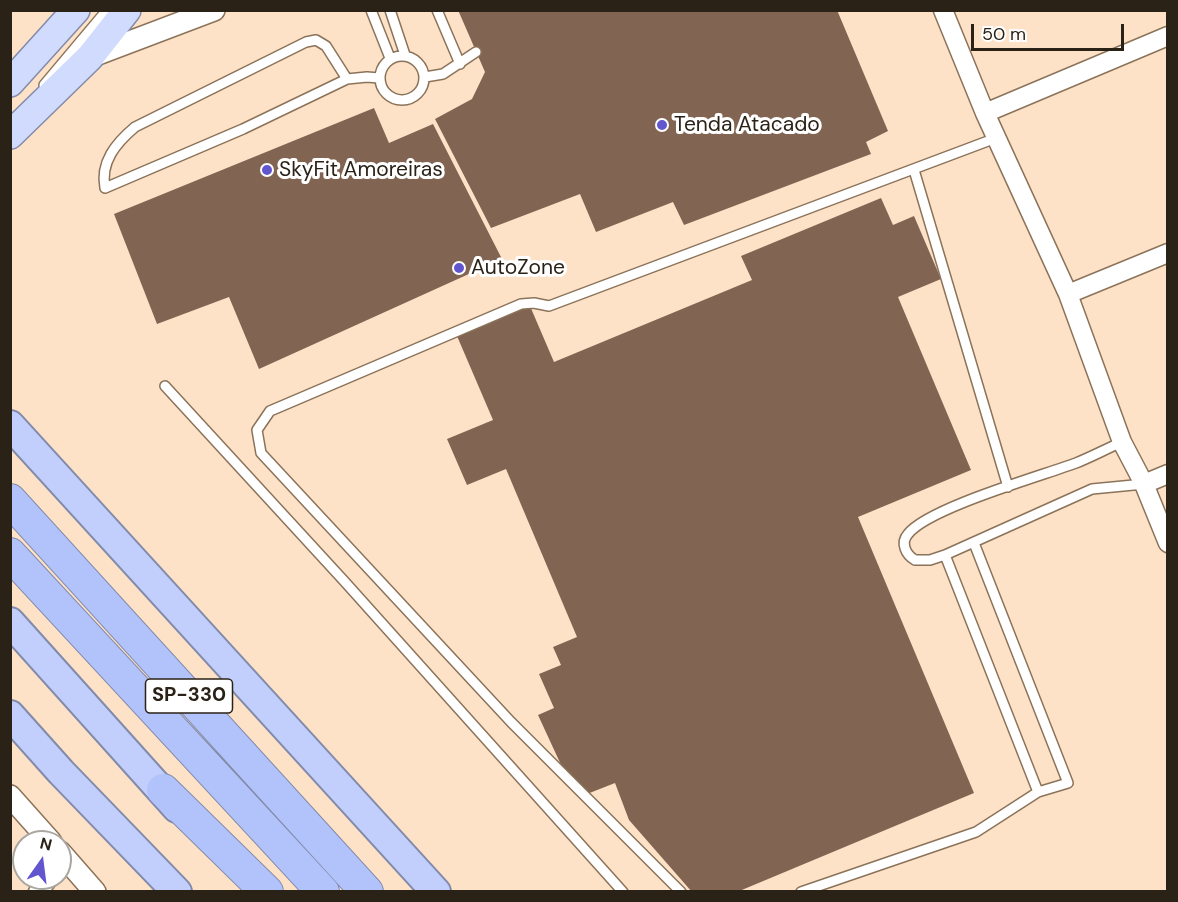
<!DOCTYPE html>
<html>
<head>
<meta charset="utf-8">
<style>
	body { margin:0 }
	#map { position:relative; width:1178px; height:902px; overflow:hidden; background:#fee2c7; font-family:"DM Sans",sans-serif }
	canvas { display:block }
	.frame { position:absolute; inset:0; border:12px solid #2b2217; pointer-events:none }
	.north { position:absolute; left:12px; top:830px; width:60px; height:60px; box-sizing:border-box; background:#fff; border:2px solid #aaa7a2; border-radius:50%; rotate:14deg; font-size:16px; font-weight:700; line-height:24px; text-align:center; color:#2b2217 }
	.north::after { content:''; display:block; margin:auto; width:21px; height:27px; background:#6156ce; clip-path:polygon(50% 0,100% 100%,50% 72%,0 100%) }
	.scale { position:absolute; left:971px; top:24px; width:153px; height:27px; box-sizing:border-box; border:3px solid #2b2217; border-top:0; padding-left:8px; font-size:18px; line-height:21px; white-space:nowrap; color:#2b2217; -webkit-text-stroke:4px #fff; paint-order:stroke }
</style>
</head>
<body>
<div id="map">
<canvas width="1178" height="902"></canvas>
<div class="frame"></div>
<div class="north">N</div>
<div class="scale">50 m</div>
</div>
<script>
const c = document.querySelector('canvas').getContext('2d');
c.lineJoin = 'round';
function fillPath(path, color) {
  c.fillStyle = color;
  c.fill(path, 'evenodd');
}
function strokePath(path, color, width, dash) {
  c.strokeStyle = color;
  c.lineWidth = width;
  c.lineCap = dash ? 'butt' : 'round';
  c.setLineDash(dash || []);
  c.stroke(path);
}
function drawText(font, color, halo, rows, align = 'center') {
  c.font = font + ' "DM Sans",sans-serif';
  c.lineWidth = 6;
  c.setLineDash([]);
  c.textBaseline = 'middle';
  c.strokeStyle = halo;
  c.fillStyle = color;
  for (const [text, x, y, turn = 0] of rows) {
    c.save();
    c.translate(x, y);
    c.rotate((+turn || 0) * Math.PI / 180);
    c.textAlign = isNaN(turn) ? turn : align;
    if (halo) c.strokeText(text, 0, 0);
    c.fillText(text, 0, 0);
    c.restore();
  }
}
fillPath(new Path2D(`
	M458,10H837L888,131L866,142L871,154L684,225L673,202L596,232L580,194L491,228L435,119L472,99L485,72Z
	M374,108L389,143L433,124L502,259L259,369L229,297L157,324L114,214Z
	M881,198L893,225L914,216L941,279L898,297L971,470L858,517L974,793L737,892H692L629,820L615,783L587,794L562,767L538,715L554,708L539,674L561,665L553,647L577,637L506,469L467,485L447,439L493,420L457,336L530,306L554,362L752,280L741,256Z`), '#816552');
const service = new Path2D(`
	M371,10L390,58
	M390,10L405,55
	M437,10L460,64
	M380 78a22 22 0 1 1 44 0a22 22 0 1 1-44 0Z
	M425,77L443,74L476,52
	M347,79L326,46L316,40L306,42L135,127C116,143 100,162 105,188L243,129L347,79L367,77L379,78
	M44,85L107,10
	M914,170L1008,487
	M165,386L345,582L623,892
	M1122,442C1106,449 1091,457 1076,463C1041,476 928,508 908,534C900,543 906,555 915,560H930L945,555L1092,489L1144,484
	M945,555L1038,792
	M681,892L511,722L261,453L257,430L270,411L521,304L534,303L549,306L996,138
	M801,892L976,832L1038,792L1068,783L974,543`);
const minor = new Path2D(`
	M943,10L985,113L1068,294L1122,442L1144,484L1168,543
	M985,113L1168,36
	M1068,294L1168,253
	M1144,484L1168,474
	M38,892L49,878`);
const tertiary = new Path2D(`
	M90,57L214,10
	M10,796L51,842
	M60,852L95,892`);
const primary = new Path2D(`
	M10,83L76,10
	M10,135L90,57L127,10`);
const trunk = new Path2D(`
	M10,425L436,892
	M10,622L177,808
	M10,715L61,772L177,892`);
const motorway = new Path2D(`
	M10,500L367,892
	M10,554L323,892
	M163,790L267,892`);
strokePath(service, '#8b735a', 12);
strokePath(minor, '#8b735a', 21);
strokePath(tertiary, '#8b735a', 24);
strokePath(primary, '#838bab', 30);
strokePath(trunk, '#838bab', 32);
strokePath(motorway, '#838bab', 34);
strokePath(service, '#fff', 9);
strokePath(minor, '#fff', 18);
strokePath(tertiary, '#fff', 21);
strokePath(primary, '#d1dbfd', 27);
strokePath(trunk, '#c2cffc', 28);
strokePath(motorway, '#b2c3fb', 32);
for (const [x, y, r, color] of [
	[662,125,6,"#6156ce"],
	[267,170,6,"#6156ce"],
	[459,268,6,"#6156ce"]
]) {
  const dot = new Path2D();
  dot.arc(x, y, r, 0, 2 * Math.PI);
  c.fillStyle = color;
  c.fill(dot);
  strokePath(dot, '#fff', 2);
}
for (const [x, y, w] of [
	[189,696,87]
]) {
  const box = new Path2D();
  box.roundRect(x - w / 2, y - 17, w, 34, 4.5);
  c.fillStyle = '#fff';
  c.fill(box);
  strokePath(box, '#2b2217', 1.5);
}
drawText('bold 20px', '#2b2217', null, [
	["SP-330",189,696]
]);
drawText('21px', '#2b2217', '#fff', [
	["Tenda Atacado",674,125],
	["SkyFit Amoreiras",279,170],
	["AutoZone",471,268]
], 'left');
</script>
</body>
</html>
